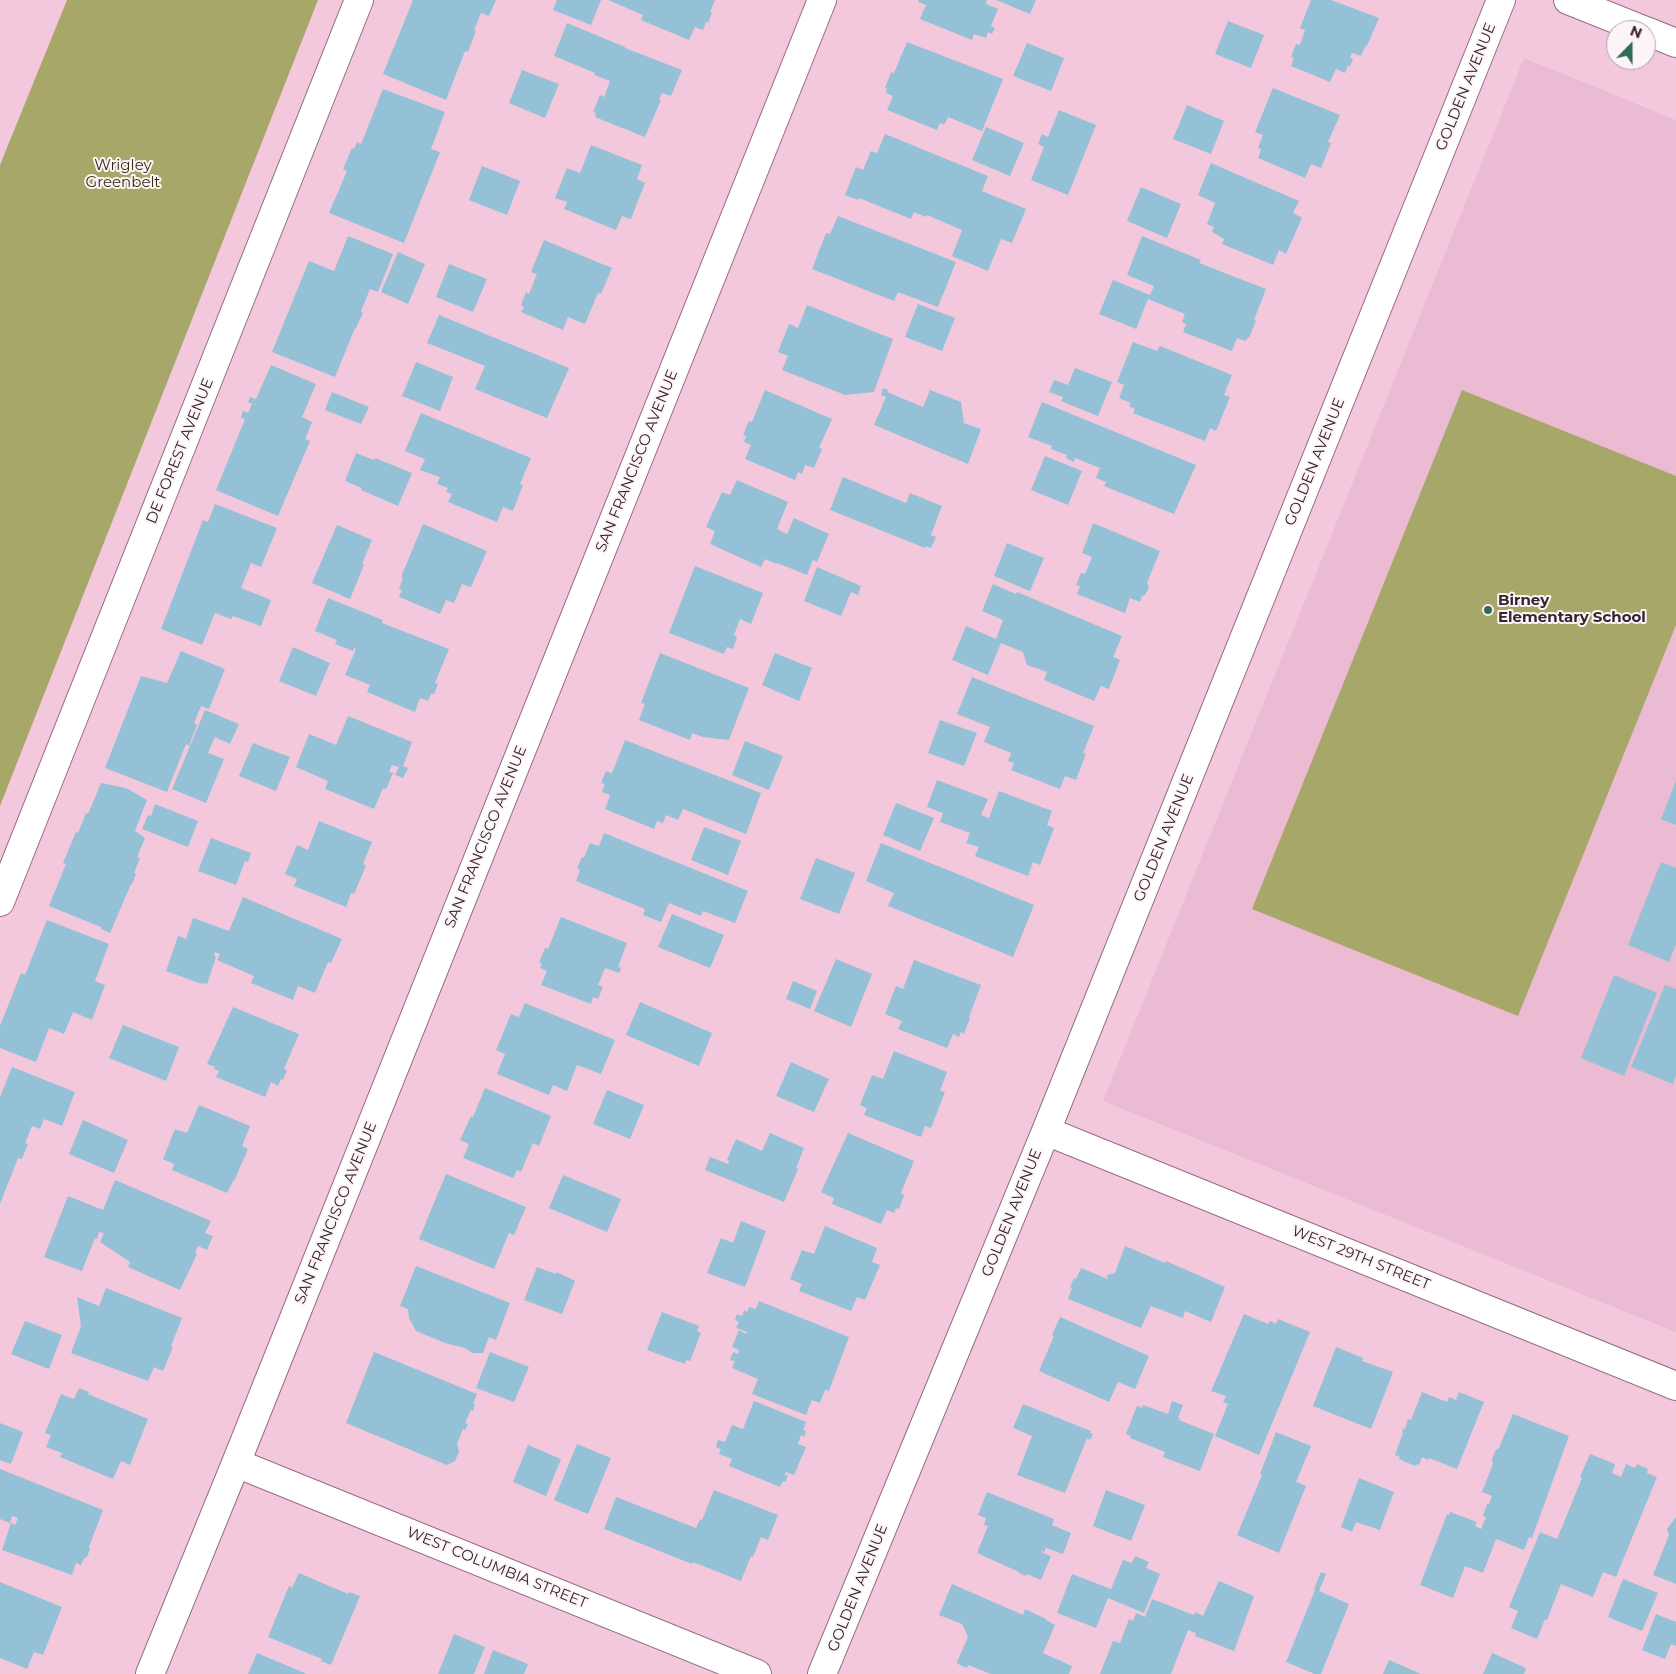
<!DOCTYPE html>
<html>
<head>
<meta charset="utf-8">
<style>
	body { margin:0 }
	#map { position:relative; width:1676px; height:1674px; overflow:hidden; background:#f3c8dd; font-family:Montserrat,sans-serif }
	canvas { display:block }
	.north { position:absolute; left:1606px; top:20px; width:50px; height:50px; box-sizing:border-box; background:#fdf4f8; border:1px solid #ada1a6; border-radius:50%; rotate:22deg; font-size:14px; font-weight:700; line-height:20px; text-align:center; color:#34242c }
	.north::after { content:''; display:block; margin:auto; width:18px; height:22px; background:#2f6b56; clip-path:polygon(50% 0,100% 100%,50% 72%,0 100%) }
</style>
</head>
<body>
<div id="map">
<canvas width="1676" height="1674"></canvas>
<div class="north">N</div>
</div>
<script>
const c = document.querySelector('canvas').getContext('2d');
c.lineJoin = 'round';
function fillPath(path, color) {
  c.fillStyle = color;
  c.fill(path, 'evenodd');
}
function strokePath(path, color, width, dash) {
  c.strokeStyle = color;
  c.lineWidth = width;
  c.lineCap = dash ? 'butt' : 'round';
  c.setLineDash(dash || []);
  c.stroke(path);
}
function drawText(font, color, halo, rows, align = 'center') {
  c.font = font + ' Montserrat,sans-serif';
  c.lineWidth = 4;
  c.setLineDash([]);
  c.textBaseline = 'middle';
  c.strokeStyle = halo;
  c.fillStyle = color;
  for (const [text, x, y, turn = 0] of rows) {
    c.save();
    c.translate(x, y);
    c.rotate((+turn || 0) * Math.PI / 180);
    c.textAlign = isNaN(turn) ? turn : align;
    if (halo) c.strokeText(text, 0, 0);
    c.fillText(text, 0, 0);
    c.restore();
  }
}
fillPath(new Path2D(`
	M1524,58L1676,120V1332L1103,1101Z`), '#ebbad3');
fillPath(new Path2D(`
	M67,0H318L0,806V165Z
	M1462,390L1676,476V625L1518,1016L1252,909Z`), '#a8a76a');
fillPath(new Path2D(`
	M413,0H496L489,16L481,13L474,30L476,31L468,52L465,51L446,100L383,74Z
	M557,0H601L591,25L553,10Z
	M608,0H715L710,12L712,13L708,23L706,22L703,30L695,27L689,40L641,20L643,15Z
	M919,0H987L986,4L998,9L991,26L995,28L992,34L988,32L986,38L974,34L972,40L920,19L926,5L918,2Z
	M996,0H1036L1030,14Z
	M1311,0H1331L1379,18L1367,46L1366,45L1361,56L1352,53L1350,58L1353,59L1350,66L1348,65L1345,73L1336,69L1330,82L1291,66L1294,58L1291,57L1296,44L1300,45L1305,30L1300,28Z
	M1228,21L1264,35L1251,68L1215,54Z
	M567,23L625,47V48L682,70L671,96L662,93L659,99L661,100L645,137L595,117L596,113L593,112L600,95L604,97L610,81L594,75L595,73L554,56Z
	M907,42L1003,79L982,131L948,117L944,125L940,123L937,130L887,110L893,96L886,93L887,89L885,88L891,72L894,73Z
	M1027,43L1064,58L1051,91L1013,76Z
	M522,70L559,84L545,118L509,103Z
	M1273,88L1340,115L1328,142L1331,143L1321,168L1311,164L1305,178L1258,158L1261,149L1258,148L1263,135L1255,132Z
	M383,89L445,112L431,149L440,152L404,243L329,213L347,171L343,169L352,148L354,149L357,142L361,144Z
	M1187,105L1224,121L1211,154L1173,139Z
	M1059,110L1096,125L1068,195L1031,180L1044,147L1038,144L1042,134L1048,137Z
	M986,127L1024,143L1010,176L972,160Z
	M885,134L988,176L982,191L1026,209L1012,243L1001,239L988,271L952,256L962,230L927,215L926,217L914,212L911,219L859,198L858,200L845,195L856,167L863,170L871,151L877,153Z
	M591,145L642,165L637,179L645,183L631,219L622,216L616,230L564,209L567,202L555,198L567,168L580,173Z
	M1211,163L1299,201L1293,213L1302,218L1286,254L1279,250L1273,265L1222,244L1224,239L1212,232L1214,227L1207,224L1215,203L1198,195Z
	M482,166L520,181L507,215L469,200Z
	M1141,187L1181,204L1167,238L1127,221Z
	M838,216L956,262L938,307L898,292L894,301L812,269L826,233L830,234Z
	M348,236L393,254L378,292L370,289L361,311L363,313L356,328H355L335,377L272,352L309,261L334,271Z
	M1142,236L1201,260L1199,263L1266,289L1254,320L1256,321L1249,338L1248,337L1246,341L1237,338L1232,351L1183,332L1186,324L1182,322L1185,314L1148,299L1136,329L1099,314L1113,280L1150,295L1154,286L1127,275Z
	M544,240L612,268L601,294L598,293L585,324L568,317L563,330L521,312L524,307L521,305L526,292L529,294L537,274L531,272Z
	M398,252L425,264L408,304L381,292Z
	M449,264L487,279L473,312L436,297Z
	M918,304L955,318L942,351L905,337Z
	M807,305L893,339L874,392L845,395L782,370L788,356L778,352L789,324L798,328Z
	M439,315L569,368L547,418L475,389L485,366L427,343Z
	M1133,342L1157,351L1160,346L1232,375L1224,395L1230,397L1216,431L1210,428L1205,441L1133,413L1135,409L1129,406L1131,403L1119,398L1124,385L1117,382Z
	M416,362L453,377L440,411L402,396Z
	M271,365L316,384L302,417L312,422L305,439L310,441L278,516L216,490L245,419L241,418L243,411L248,413L252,404L248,402L250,397L256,399Z
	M1075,368L1112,382L1098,416L1061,401L1063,397L1049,392L1054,380L1068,385Z
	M883,388L888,390L887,392L923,407L930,390L961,402L964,423L981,429L968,464L874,425L886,397L881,395Z
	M765,390L832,419L819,448L822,449L814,468L805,465L802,474L798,472L795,480L745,459L751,445L744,442L746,436L743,435L749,421L752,422Z
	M332,392L369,407L361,424L325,410Z
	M1042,402L1196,465L1174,514L1104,486L1106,482L1096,478L1100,468L1075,458L1074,462L1066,458L1067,455L1051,449L1052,446L1028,437Z
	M421,413L531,458L520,484L523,485L513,511L503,507L497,522L448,502L452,494L446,492L448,488L437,484L440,477L420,470L425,459L405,451Z
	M356,453L374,460L375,458L412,473L398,506L361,490L362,488L345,481Z
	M1045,456L1082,471L1068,505L1031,490Z
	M843,477L906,503L910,493L942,506L931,535L936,537L931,548L925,546V548L830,510Z
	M737,480L788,502L777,529L787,534L794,518L829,534L817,562L813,560L807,575L777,563L776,564L765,559L761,567L710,544L715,531L706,527L722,492L730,495Z
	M215,504L277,528L261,567L251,563L241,588L271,600L261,626L233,616L231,619L215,613L202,645L161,629L203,520L208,522Z
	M1093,523L1160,551L1147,583L1149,587L1145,595L1142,596L1140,602L1130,598L1125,613L1077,594L1080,586L1076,585L1081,573L1085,574L1092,557L1082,553Z
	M423,524L487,551L471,587L462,584L454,603L446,600L440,614L399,597L402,590L399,589L403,578L401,577Z
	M337,525L372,540L362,564L364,565L350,599L312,583Z
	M1007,543L1044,558L1030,591L994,576Z
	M695,566L763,593L751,624L740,619L734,635L737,637L733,649L727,647L724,654L669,633Z
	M817,567L861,586L858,595L851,592L841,616L804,601Z
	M993,584L1016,594L1017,592L1122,636L1113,657L1120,660L1109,689L1101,686L1094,701L1044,680L1047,672L1027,665L1023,652L1001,643L988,675L952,660L966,626L996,639L1003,620L982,611Z
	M328,598L383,620L382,623L449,649L435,683L438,684L434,694H431L428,701L420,698L415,712L367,692L370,685L345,675L356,649L354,648L353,651L335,644L337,640L315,631Z
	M293,647L330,663L316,696L279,681Z
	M181,651L225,669L209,709L201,706L194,723L197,725L189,746L186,744L167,792L105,768L141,676L167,683Z
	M660,653L749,688L729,740L703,737L692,733L690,740L639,720L645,704L641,703Z
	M775,653L812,668L799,701L762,685Z
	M972,677L1094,726L1083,753L1086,754L1076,780L1065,776L1060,789L1011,770L1014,763L1008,761L1011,753L984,742L990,727L957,714Z
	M205,710L239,724L230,744L215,737L208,753L224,759L206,803L172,789Z
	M348,716L412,742L403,766L408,768L403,778L395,775L399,767L392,765L389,772L393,773L386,789L383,788L374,809L325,789L328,781L296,767L309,734L336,745Z
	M940,720L977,733L964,766L928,753Z
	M625,740L761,793L746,834L683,809L678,820L666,815L663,823L657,821L654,829L605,809L610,795L602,792L605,784L601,783L606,771L612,773Z
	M745,741L783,756L769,790L732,775Z
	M253,743L290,757L276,791L239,776Z
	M937,780L988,799L981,815L989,818L999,791L1052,811L1047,825L1054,828L1040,865L1033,862L1028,876L975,856L979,847L966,843L970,833L940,822L943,813L927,807Z
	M1676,781V825L1661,819Z
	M101,783L126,788L147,800L135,831L145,838L137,857L140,858L134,873L136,874L132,884H131L110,933L101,929V927L49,906L66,864L63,863L76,832L78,833L86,813L88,814Z
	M896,803L934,818L920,851L883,835Z
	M155,804L198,821L188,847L142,829L148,815L151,816Z
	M319,821L372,842L363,864L366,866L354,894L351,893L346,907L294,886L297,879L285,874L297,845L308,850Z
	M704,827L741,841L728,875L691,860Z
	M604,833L748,891L735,923L703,911L701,916L669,903L661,922L643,915L645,909L576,881L580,870L577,868L582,857L584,858L590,843L599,846Z
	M211,838L251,853L248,862L245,861L236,885L198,871Z
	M881,843L1034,905L1013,957L888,906L894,893L866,881Z
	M816,858L855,873L839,914L800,899Z
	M1661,862L1676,868V944L1669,962L1628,945Z
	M243,897L342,939L331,963L328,962L315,993L298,986L293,1000L251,983L254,976L217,960L220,954L215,952L214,956L216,957L207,984L203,983L202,984L166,971L178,936L186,939L193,918L229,931Z
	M672,914L724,935L710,968L658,947Z
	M561,917L627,943L618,967L621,968L619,973L605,968L598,985L603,987L598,999L593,997L591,1004L541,985L547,971L540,968L542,964L539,962L545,948L548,949Z
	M47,920L109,944L95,981L105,985L92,1020L73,1012L64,1034L49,1028L36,1062L0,1048V1026L21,973L25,975Z
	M836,959L872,974L851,1027L814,1011Z
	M914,960L981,985L969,1017L970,1018L964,1034L961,1032L959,1037L953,1034L947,1048L898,1029L902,1021L885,1014L896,986L903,989Z
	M1614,975L1657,993L1624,1076L1581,1058Z
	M793,981L817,991L810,1009L786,999Z
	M1665,985L1676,989V1075L1673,1084L1631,1067Z
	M640,1002L712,1033L699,1066L626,1035Z
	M525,1003L615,1040L601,1074L577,1065L567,1091L553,1085L549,1095L497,1074L505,1054L496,1050L511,1014L519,1017Z
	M233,1007L299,1034L284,1069L287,1070L283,1080L281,1079L278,1086L271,1082L265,1097L216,1077L219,1071L214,1069L215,1067L207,1064Z
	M123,1025L179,1047L166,1081L109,1058Z
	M894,1051L947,1072L940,1091L945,1092L931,1128L925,1126L921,1137L864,1115L867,1108L860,1105L872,1075L883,1079Z
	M791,1062L829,1079L814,1112L776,1096Z
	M12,1067L75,1092L62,1126L44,1119L40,1129L32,1126L25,1143L28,1144L22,1159L18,1158L0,1204V1097Z
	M485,1088L551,1116L539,1146L533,1143L521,1172L517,1170L513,1178L463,1158L469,1144L460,1140L471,1116L473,1117Z
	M607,1090L644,1105L630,1139L593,1124Z
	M199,1105L250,1126L242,1146L248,1149L234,1181H233L227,1193L172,1170L174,1164L163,1159L175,1129L187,1133Z
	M83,1120L128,1140L114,1173L69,1154Z
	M770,1133L804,1148L796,1168L798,1169L784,1202L705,1170L710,1157L728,1164L729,1161L727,1160L736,1139L762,1151Z
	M848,1133L914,1161L901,1193L904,1195L899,1209L896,1208L894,1213L887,1210L881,1224L832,1204L834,1198L821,1192Z
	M446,1174L526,1207L514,1235L509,1233L494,1269L419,1239Z
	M563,1175L621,1199L607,1232L549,1208Z
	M115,1180L211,1221L205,1233L213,1236L207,1250L198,1246L195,1253L197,1254L180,1290L128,1267L130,1262L100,1242L104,1233L99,1232L97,1239L95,1238L82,1271L44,1257L68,1196L103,1210Z
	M741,1221L766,1231L745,1287L707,1273L721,1238L733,1243Z
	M825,1226L877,1248L872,1262L880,1265L865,1300L857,1297L851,1311L799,1291L802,1284L790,1279L802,1250L814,1254Z
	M1125,1246L1165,1263L1166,1261L1225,1287L1211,1322L1185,1311L1183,1318L1151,1306L1141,1328L1068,1299L1072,1288L1070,1287L1074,1278L1076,1279L1081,1268L1108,1279L1107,1275L1115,1273Z
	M416,1266L510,1303L496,1340L489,1337L483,1353H472L465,1348L445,1343L416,1331L409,1318L408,1309L400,1306Z
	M537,1267L556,1274L557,1272L575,1281L562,1314L524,1300Z
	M106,1288L182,1318L171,1346L173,1347L163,1371L154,1367L148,1381L71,1353L81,1326L77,1297L99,1306Z
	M759,1301L849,1337L829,1391L825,1390L820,1403L812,1400L806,1415L752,1394L758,1379L732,1368L735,1361L730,1360L733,1352L738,1354L739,1350L732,1347L739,1330L746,1334L747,1332L736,1328L739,1322L735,1320L737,1314L742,1316L744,1310L747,1312L749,1307L756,1309Z
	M662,1312L699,1326L697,1331L701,1333L690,1361L686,1360L685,1364L647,1350Z
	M1244,1314L1268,1324L1270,1321L1276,1324L1278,1319L1310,1332L1259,1455L1215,1436L1228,1404L1223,1402L1226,1396L1211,1391Z
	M1060,1317L1149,1356L1135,1389L1118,1382L1109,1402L1039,1371L1054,1336L1052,1335Z
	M25,1321L62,1335L49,1369L11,1354Z
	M1336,1347L1363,1358L1362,1361L1393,1372L1371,1429L1313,1406Z
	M374,1352L477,1394L473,1404H475L473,1411L471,1410L465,1423L468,1424L465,1430L463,1429L457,1444L459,1452L455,1461L447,1465L346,1423Z
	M490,1352L529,1367L514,1402L476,1388Z
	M79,1388L89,1392L88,1394L148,1419L130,1465L121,1461L113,1479L60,1457L62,1453L46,1447L51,1435L45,1433L61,1394L74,1399Z
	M1422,1392L1447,1402L1449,1397L1456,1400L1459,1392L1484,1402L1457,1469L1429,1458L1428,1460L1422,1457L1419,1465L1416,1464L1415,1466L1399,1459L1400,1457L1395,1455L1403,1433H1402L1403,1428L1405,1429L1408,1419L1411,1420Z
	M754,1401L806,1422L803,1430L806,1431L804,1437L801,1435L798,1444L806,1447L794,1475L786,1472L785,1475L788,1476L785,1482L783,1481L780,1487L729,1466L732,1459L719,1454L721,1449L716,1447L718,1440L725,1442L732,1425L743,1429Z
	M1172,1401L1183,1405L1178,1418H1180L1179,1420L1214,1434L1200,1471L1163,1457L1165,1452L1130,1438L1131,1436L1126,1434L1137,1406L1142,1408L1143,1405L1168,1414Z
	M1023,1404L1091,1431L1090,1433L1093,1434L1090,1440L1087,1438L1065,1493L1017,1475L1032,1436L1013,1428Z
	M1513,1414L1569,1436L1532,1538L1529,1537L1524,1550L1496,1539L1483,1573L1465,1566L1453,1598L1420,1585L1447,1514L1449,1515L1450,1512L1477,1522L1475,1526L1481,1529L1486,1517L1483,1516L1487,1504H1489L1492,1496L1482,1492L1493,1464L1492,1460L1495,1451L1499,1448Z
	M0,1423L23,1432L11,1464L0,1460Z
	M1276,1432L1311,1446L1296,1482L1306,1486L1279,1553L1237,1535L1262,1475L1260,1474Z
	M577,1444L611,1458L588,1514L554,1500Z
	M528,1445L561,1459L546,1496L513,1482Z
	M1590,1454L1615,1464L1612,1473L1621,1477L1626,1464L1635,1468L1637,1464L1648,1469L1647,1473L1657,1477L1616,1577L1603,1572L1593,1597L1561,1584L1547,1620L1545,1619L1537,1639L1511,1628L1518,1611L1509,1607L1540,1532L1557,1539L1582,1478L1580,1477Z
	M0,1469L103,1510L89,1547L90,1549L87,1557L84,1558L81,1565L76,1563L72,1575L2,1550L11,1523L15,1525L18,1518L12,1516L10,1523L0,1519Z
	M1359,1478L1394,1492L1380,1530L1356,1522L1352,1532L1341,1527Z
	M714,1490L778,1515L768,1540L761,1537L753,1557L751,1556L741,1581L693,1562L692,1564L604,1529L616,1497L696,1528L700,1519L702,1520Z
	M1106,1490L1145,1505L1131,1541L1093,1526Z
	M987,1492L1054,1519L1052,1525L1071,1533L1063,1554L1046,1548L1044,1552L1042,1551L1041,1552L1051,1556L1041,1580L1027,1574L1026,1576L1019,1573V1572L977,1553L988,1526L984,1525L986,1518L978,1515Z
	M1676,1517V1584L1653,1575L1669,1535L1667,1529Z
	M1135,1556L1149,1562L1146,1568L1160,1574L1144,1613L1108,1598L1096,1628L1057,1613L1072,1574L1111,1589L1123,1560L1132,1563Z
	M1321,1572L1326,1574L1319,1591L1349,1604L1321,1674H1315L1286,1662L1315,1590L1314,1589Z
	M299,1573L348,1594L349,1592L360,1596L331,1665L321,1661L322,1659L268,1637L289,1586L292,1588Z
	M1623,1579L1658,1593L1642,1631L1608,1617Z
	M1219,1581L1254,1596L1234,1651L1195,1636L1196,1633L1188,1630L1171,1674H1100L1113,1641L1120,1643L1129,1619L1133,1621L1136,1613L1145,1617L1152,1599L1194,1615L1195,1612L1203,1616Z
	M0,1582L62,1607L43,1655L34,1652L27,1669L0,1658Z
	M952,1584L1023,1615L1025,1609L1046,1619V1620L1055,1625L1043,1653L1072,1666L1069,1674H991L968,1665L967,1668L958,1664L957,1662L968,1637L962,1624L939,1615Z
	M1656,1614L1676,1622V1646L1671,1644L1665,1659L1642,1650Z
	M454,1634L485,1647L474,1674H438Z
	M493,1650L528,1664L524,1674H484Z
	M257,1653L307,1674H248Z
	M1492,1653L1526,1668L1524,1674H1483Z
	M1389,1660L1421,1674H1383Z`), '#94c1d6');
const street = new Path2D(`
	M0,902L359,0
	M1046,1131L1676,1386
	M236,1463L757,1674
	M150,1674L236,1463L822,0
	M822,1674L1046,1131L1501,0`);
const secondary = new Path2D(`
	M1568,0L1643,30
	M1646,31L1676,43`);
strokePath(street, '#956e81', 30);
strokePath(secondary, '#956e81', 30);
strokePath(street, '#fff', 28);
strokePath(secondary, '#fff', 28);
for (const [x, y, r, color] of [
	[1488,610,5,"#2f6b56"]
]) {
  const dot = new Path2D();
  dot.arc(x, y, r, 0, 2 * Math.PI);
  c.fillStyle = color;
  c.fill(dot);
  strokePath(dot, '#fdf4f8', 2);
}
drawText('15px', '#34242c', '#fdf4f8', [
	["GOLDEN AVENUE",1466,87,-68],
	["DE FOREST AVENUE",180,451,-68],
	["SAN FRANCISCO AVENUE",637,461,-68],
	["GOLDEN AVENUE",1315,462,-68],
	["SAN FRANCISCO AVENUE",486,837,-68],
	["GOLDEN AVENUE",1164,838,-68],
	["SAN FRANCISCO AVENUE",336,1213,-68],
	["GOLDEN AVENUE",1012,1213,-68],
	["WEST 29TH STREET",1361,1258,22],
	["WEST COLUMBIA STREET",497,1568,22],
	["GOLDEN AVENUE",858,1588,-68]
]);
drawText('15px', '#302f12', '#fdf4f8', [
	["Wrigley",123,166],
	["Greenbelt",123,183]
]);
drawText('bold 15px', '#34242c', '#fdf4f8', [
	["Birney",1498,601],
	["Elementary School",1498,618]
], 'left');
</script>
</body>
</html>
